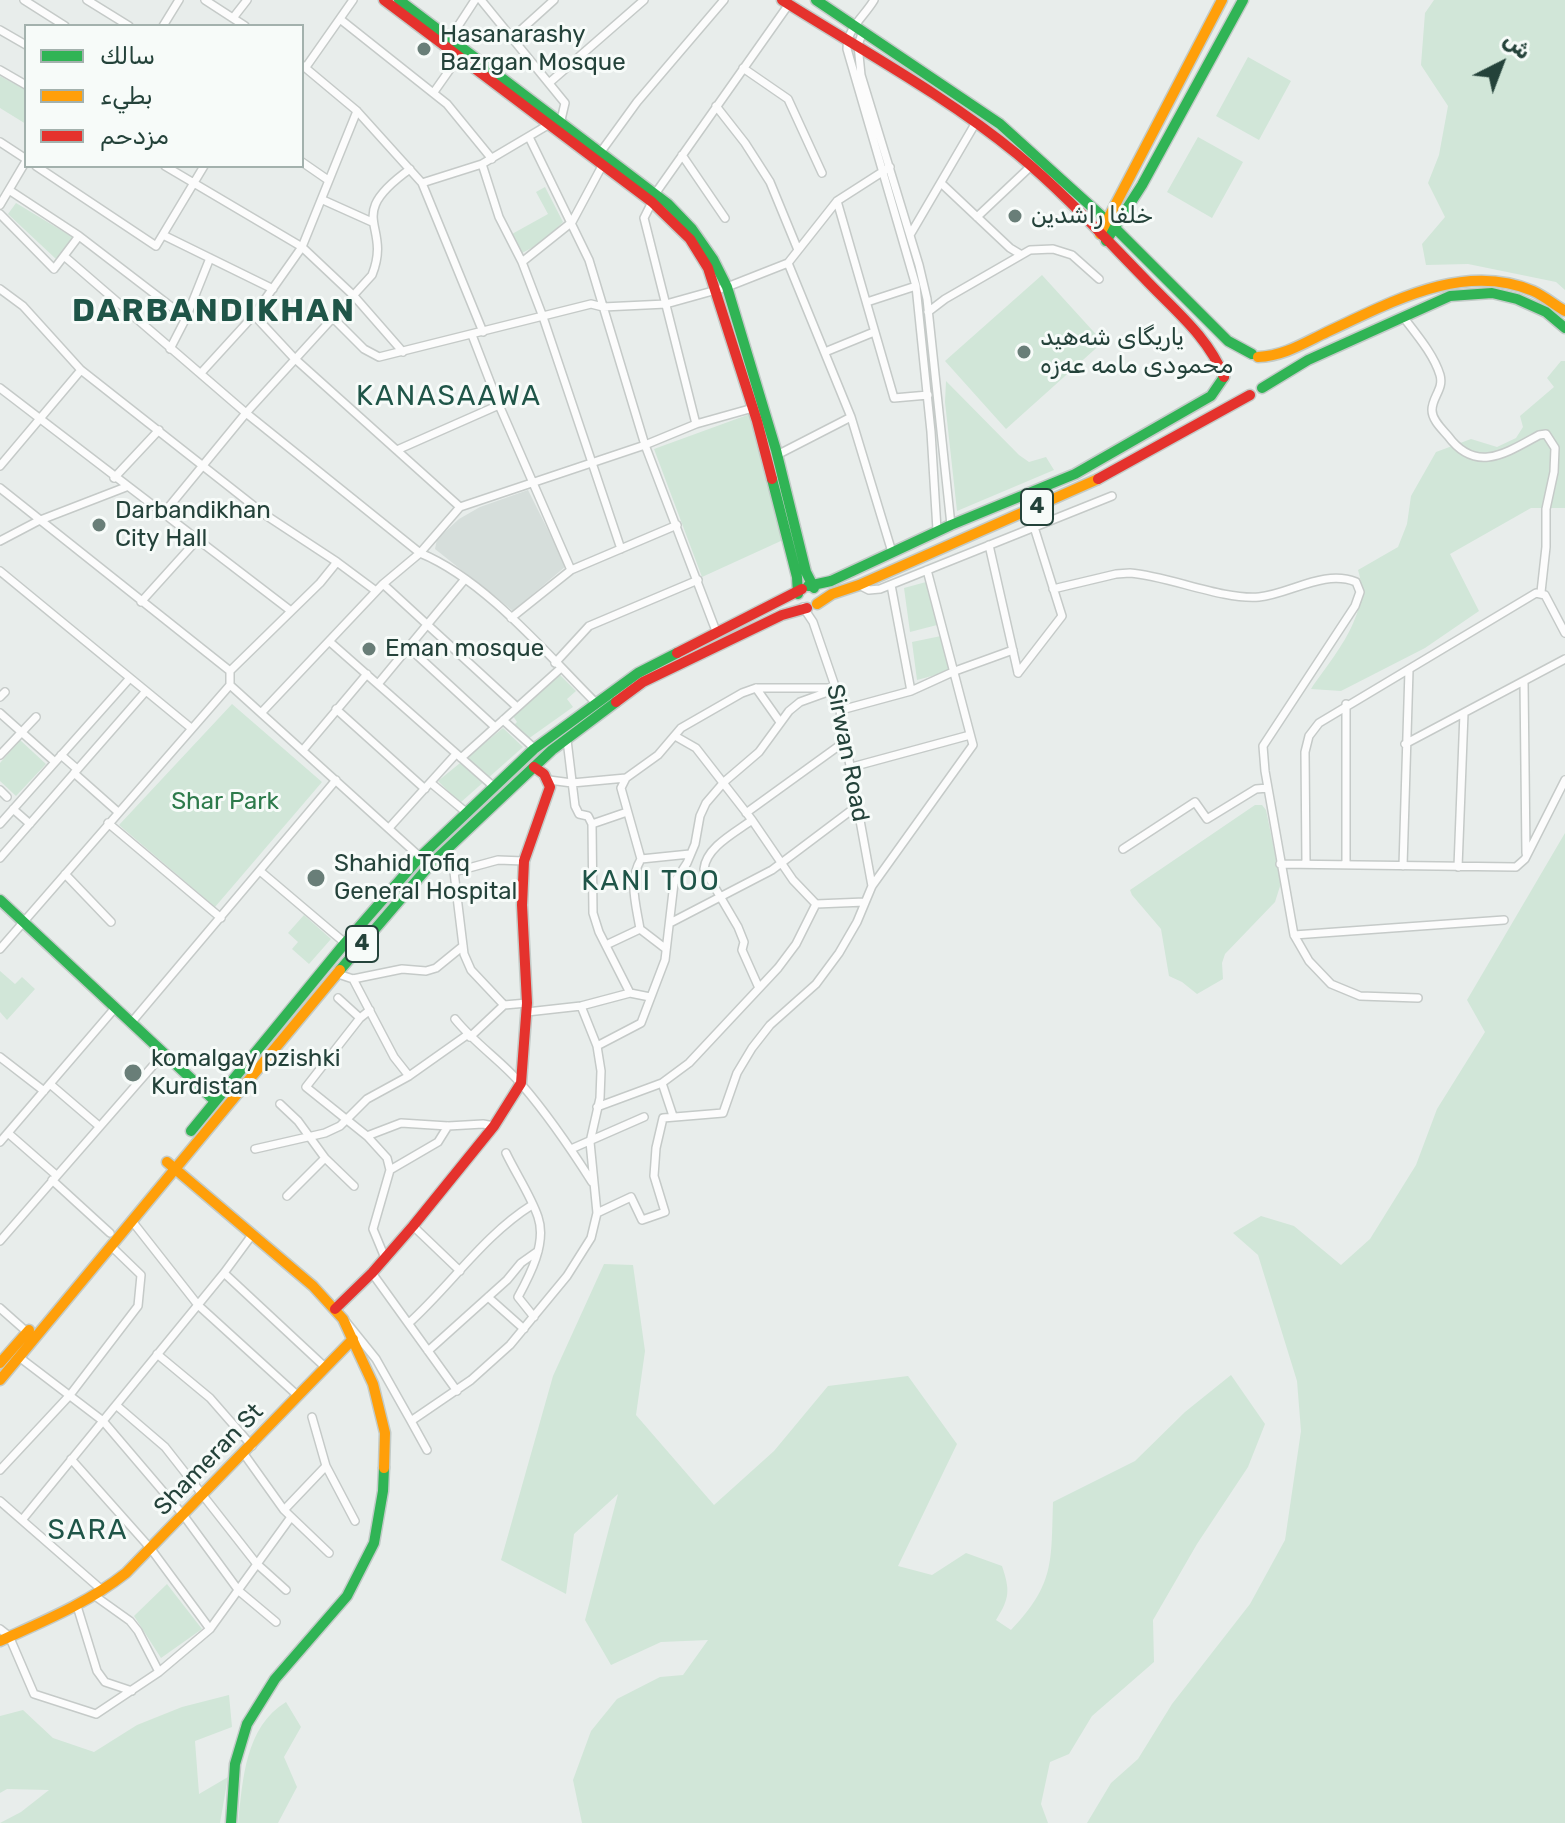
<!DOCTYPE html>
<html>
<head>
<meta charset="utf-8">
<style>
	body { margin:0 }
	#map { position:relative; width:1565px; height:1823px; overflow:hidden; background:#e8edeb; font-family:Rubik,Cairo,sans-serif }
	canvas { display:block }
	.legend { position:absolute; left:24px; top:24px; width:280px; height:144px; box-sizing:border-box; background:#f7fbf9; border:2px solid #a3b1ad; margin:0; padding:10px 14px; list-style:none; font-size:24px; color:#24423a }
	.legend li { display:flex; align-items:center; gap:16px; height:40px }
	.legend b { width:40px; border:2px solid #a3b1ad }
	.north { position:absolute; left:1461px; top:24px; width:80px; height:80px; -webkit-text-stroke:6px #f7fbf9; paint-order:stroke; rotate:42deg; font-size:22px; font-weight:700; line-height:32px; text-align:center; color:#24423a }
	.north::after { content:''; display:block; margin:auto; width:28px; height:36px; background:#24423a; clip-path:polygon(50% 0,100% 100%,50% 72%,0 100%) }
</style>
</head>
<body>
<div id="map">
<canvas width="1565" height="1823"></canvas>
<ul class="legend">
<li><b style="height:10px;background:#30b455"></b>سالك</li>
<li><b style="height:10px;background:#ff9f0a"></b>بطيء</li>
<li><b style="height:10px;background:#e5322d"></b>مزدحم</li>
</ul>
<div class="north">ش</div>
</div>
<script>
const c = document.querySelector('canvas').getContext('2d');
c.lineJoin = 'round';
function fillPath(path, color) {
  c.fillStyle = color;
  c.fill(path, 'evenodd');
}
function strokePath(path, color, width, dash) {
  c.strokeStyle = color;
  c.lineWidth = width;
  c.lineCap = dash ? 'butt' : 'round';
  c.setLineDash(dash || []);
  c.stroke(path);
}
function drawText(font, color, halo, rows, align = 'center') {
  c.font = font + ' Rubik,Cairo,sans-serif';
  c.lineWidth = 6;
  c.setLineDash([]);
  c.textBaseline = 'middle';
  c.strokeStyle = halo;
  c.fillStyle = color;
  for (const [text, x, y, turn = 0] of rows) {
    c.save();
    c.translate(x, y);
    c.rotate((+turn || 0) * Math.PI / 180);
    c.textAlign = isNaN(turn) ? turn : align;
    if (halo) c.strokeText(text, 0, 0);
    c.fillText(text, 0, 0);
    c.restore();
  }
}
fillPath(new Path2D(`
	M528,490L566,566L513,611L435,549L437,539L459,519L480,507Z`), '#d6dedb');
fillPath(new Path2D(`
	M1434,0H1565V290L1556,282L1468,264L1426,265L1422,244L1445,217L1428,183L1439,155L1448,106L1421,65L1425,13Z
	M1248,57L1291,81L1259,140L1216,116Z
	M0,76L26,90V124L0,108Z
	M1198,137L1243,162L1212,218L1167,192Z
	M545,187L563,222L543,242L522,253L512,234L548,214L536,192Z
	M16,203L74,238L56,259L8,214Z
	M1042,275L1103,342L1006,429L945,361Z
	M1561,361H1565V508H1531L1450,554L1479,611L1425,648L1341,691L1311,689C1334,655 1372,614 1358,570L1398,547L1407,524L1411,496L1436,452L1471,439L1497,447L1516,438L1523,427L1520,416L1554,387L1547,378Z
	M946,381L1019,455L1029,462L1046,457L1054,470L957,511L945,402Z
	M750,414L783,540L702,577L654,449Z
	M926,582L937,625L910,632L904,588Z
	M941,636L950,671L917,680L912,642Z
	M559,674L576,691L567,699L573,707L528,739L514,725L517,722L513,716Z
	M232,704L322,782L215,907L119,825Z
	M503,728L523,747L460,803L438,781Z
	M20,740L46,764L16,796L0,781V763Z
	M1255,805H1262L1266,810L1281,883L1275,902L1225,954L1222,963L1223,979L1197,994L1182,982L1169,976L1161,929L1132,895L1130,890Z
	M1565,833V1823H1087L1111,1783L1138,1759L1172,1704L1250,1604L1285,1540L1301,1431L1297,1381L1258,1255L1233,1233L1261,1216L1294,1226L1341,1265L1370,1239L1416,1165L1437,1109L1485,1032L1467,1000Z
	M304,915L331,939L309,964L292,949L298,942L288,933Z
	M0,971L15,984L22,977L35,989L7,1020L0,1012Z
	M604,1264L633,1265L645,1351L636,1415L714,1505L774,1451L828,1386L908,1376L957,1444L898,1566L932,1575L966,1553L1002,1566C1010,1590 1010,1598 996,1620L1011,1630C1055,1584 1051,1562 1053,1502L1135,1461L1185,1412L1231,1375L1265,1424L1248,1467L1197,1544L1153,1620L1154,1662L1092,1716L1069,1754L1050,1762L1041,1804L1048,1823H582L573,1780L591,1731L617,1699L660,1677L683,1675L708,1640L661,1642L611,1665L585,1620L618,1494L574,1534L566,1594L501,1560L553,1376Z
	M167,1584L202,1629L161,1658L134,1616Z
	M229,1695L232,1727L195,1741L199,1794L228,1777L220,1823H0L21,1812L49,1790L7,1789L0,1793V1716L23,1710L53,1738L94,1752L137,1725L182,1707Z
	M286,1702L301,1727L284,1757L297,1787L278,1823H238C243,1779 245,1727 286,1702Z`), '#d1e6d8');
const street = new Path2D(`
	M24,0L65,26
	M87,0L129,26
	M205,0L245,26
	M481,0L565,103L560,124
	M874,0C864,17 847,28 847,49L916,286L931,432L937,530
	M233,18L247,0
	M340,19L447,104L492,159
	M163,26L179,0
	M0,30L26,45
	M863,31L858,45L861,75L919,265L927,299L951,525
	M451,37L475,0
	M512,38L554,0
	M302,65L357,111L422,183L483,332
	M306,67L353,0
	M743,68L788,99L822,173
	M0,70L26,85
	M549,83L644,0
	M434,92L460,55
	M716,106L745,143L770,182L798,250
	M529,137L589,260L645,445L716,631
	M0,142L26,159
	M600,153L637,102L724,0
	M682,155L725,218
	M302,162L328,180
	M482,164L499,217L522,262L543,317L621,549
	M36,166L156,246L204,166
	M165,166L302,247L354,296L403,352
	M422,183L482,164L548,125
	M941,183L1010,248L1020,254
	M9,190L79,236L186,318
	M655,194L789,4
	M323,200L372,222
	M837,201L894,398L928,395
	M652,202L644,218L696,424
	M0,205L26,161
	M0,214L54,269L79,236
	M977,217L1030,167
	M163,235L273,289
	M910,235L975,124
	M64,256L246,413L420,553C484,579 546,653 595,702
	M522,262L572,222L602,166
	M788,263L851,417L892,552
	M0,289L23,306L81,370L264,514L337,562L376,591
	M867,302L916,286
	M928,312L945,299L1030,250L1053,249L1072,255L1099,279
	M254,315L294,358L460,507
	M333,318L364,349L379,357L591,304L603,307L666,304L727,287L788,263L837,201L890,167
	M1404,318C1417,335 1434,355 1440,375C1444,389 1432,397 1432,410C1432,420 1442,429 1448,436C1476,474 1506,453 1539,435L1546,434L1555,448L1554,472L1546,509V547L1541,592
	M472,335L499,405L571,570
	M170,349L186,318L210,258
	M825,352L874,332
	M201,373L254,315L302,247L357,111
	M0,388L291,611
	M397,450L499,405
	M777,455L851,417
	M0,466L81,370
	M114,478L159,430
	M0,488L230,671V685L419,856
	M163,514L246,413L372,275C393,223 342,218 410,169
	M0,541L38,521L126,487
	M989,545L1018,673
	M0,571L191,728
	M383,584L517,707
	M891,585L911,691
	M861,586L869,590L880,589L1112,496
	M1053,589L1116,574L1130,573C1169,576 1222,600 1259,597C1290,594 1324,569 1356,582L1360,592L1355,606L1263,746L1265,771L1294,935L1309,961L1331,984L1360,996L1418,998
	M141,602L197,540
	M803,607L813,622L836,689L872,886
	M511,618L571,570L677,525
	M330,642L493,786
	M407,646L495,727
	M555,663L589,626L698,580
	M230,671L320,583L337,562
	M1018,673L1062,616L1034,527
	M1524,682L1526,853
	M378,684L465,579
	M756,688L780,722
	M0,697L5,692
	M1346,704V865
	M336,709L425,789
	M841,710L911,691L955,671L1013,650
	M262,712L383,584L420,553L460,507L645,445L696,424L753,408
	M0,713L55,762
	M503,720L534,748
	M675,736L696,748L752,820L793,880L816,904
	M567,740L575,806L579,814L588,816L592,824L593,913L599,932L630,993
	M1405,744L1565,659
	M303,750L367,674
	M0,755L36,717
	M61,755L77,769
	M461,758L561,668
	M852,767L970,735
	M74,773L118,812
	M626,778L621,788L641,859C628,881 636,904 640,929L666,949
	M549,780L572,783L626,778L658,755L681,728L742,693L756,688H830
	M431,783L467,813
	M0,790L7,797
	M13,809L30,824
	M746,813L847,740
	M752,820C736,832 706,847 704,869L738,927L744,942L742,950L759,988
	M108,823L221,918
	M0,824L130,678
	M592,824L627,812
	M389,828L456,754
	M1123,849L1195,802L1207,819L1256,789L1268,788
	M447,850L454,872L464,954L471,970L504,1005
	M0,858L146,691
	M641,859L690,854
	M1306,863L1305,752L1309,736L1319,723L1536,593L1545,595L1565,633
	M1280,864L1516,867L1525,859L1565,780
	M1403,866L1409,670
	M1458,867L1464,713
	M260,871L345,943
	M454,872L498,860L524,861
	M65,874L111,922
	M670,923L772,870L857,806
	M1294,935L1504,920
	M606,945L640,929
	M0,949L230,685
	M338,974L353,979L402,969L426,971L436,968L463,946
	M353,979L394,1057L409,1076
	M338,998L360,1018
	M370,1010L360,1018L306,1087L367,1136L387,1158L390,1170L373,1229L385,1258
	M527,1012L581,1006L630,993L650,997
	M455,1019C475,1044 502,1061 522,1085C548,1115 571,1149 592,1182
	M131,1023L336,780
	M470,1037L504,1005L527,1003
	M597,1046L641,1023L665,960L674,883L687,863L695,844L700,816L706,803L724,782L759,752L789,711L800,702L836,689
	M0,1057L44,1091
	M662,1083L673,1116
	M50,1084L99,1126
	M280,1104L298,1121L325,1158L354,1186
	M597,1107L662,1083L689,1063L778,968L796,944L816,904L865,902
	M8,1133L56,1175
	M367,1136L401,1123L448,1126L483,1124L494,1126
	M0,1142L115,1008
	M255,1149L325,1133L340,1126L367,1099L409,1076L467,1035
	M571,1149L644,1117
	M506,1153C516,1174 531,1196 538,1217C547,1243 530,1275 518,1297L534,1317
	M390,1170L438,1142L448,1126
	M52,1180L110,1233
	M287,1196L325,1158
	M597,1213L631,1197L642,1220L665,1212L654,1176L656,1148L663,1118L723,1113L737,1073L752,1048L770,1025L816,984L839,953L857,922L872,886L973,745L927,570
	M132,1221L198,1305L297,1395
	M413,1226L460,1271
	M0,1241L164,1053
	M224,1273L325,1367
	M372,1273L457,1391
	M488,1297L524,1329
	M0,1308L27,1332
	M347,1323L376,1359L411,1421
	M409,1323C451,1285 484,1235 532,1205
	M428,1351L507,1280L521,1263L538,1251
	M157,1354L210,1398L252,1446
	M19,1357L103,1421L184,1516L239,1591L276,1622
	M116,1405L165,1447L256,1563L286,1590
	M312,1417L326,1466L355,1521
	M427,1450L411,1421L471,1380L510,1345L567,1276L591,1238L597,1213L590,1142L600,1098L601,1071L597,1046L581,1006
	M244,1454L284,1510L329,1553
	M71,1459L151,1549L210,1629
	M0,1470L70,1395L138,1306L141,1275L111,1246
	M0,1501L103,1591
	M284,1510L326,1466
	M22,1520L224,1273L252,1235
	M95,1596L130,1621L138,1631L159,1672
	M77,1606L97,1671L105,1682L132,1691
	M0,1629L9,1636L34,1694L96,1714L159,1672L210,1629L291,1517`);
const fast = new Path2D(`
	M399,0L668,204L692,229L713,259L727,287L776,450L806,572L814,588
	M816,0L1000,124L1115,228L1228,341L1252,354
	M1106,241L1142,185L1243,0
	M1262,388L1308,360L1450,296L1492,293L1517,299L1546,312L1565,328
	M772,479L797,577L798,594
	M808,586L831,581L951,525L1075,474L1211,396L1224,377
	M0,900L215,1101
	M340,970L429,866L552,750L616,702
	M191,1131L345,943L420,857L534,749L638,673L677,653
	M231,1823L235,1764L247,1724L275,1679L347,1596L374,1543L383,1491L384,1468`);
const slow = new Path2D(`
	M1100,234L1222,0
	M1258,357C1284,356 1304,343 1327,332C1390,303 1463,261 1533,291C1544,296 1555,305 1565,311
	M817,604L832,594L859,585L1098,479
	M167,1162L313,1286L343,1319L373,1384L385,1433L384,1468
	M0,1363L29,1330
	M0,1380L340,970
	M0,1641C44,1621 88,1603 126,1573L353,1339`);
const jam = new Path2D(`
	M384,0L652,202L690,239L708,268L757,421L772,479
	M782,0C861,50 945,95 1017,154C1063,192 1103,236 1144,278C1173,309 1208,336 1224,377
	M1098,479L1250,395
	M677,653L802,589
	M616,702L643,682L782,615L807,608
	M335,1309L372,1273L413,1226L494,1126L521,1083L527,1003L522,905L524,861L550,787L544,774L534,767`);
strokePath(street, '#c5cac8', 10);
strokePath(fast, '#c3cbc8', 13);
strokePath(slow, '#c3cbc8', 13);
strokePath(jam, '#c3cbc8', 13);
strokePath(street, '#fcfcfc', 7);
strokePath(fast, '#30b455', 10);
strokePath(slow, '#ff9f0a', 10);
strokePath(jam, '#e5322d', 10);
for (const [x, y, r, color] of [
	[424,49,8,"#697e78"],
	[1015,216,8,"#697e78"],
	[1024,352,8,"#697e78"],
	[99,525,8,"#697e78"],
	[369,649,8,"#697e78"],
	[316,878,10,"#697e78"],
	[133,1073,10,"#697e78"]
]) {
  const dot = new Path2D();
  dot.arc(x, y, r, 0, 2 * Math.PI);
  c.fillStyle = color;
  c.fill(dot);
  strokePath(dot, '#f7fbf9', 3);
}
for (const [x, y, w] of [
	[1037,507,32],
	[362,944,32]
]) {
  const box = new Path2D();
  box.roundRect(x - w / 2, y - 18, w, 36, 6);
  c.fillStyle = '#f7fbf9';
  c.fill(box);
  strokePath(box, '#24423a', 2);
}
drawText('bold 22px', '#24423a', null, [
	["4",1037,507],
	["4",362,944]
]);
drawText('24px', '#24423a', '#f7fbf9', [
	["Hasanarashy",440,35],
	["Bazrgan Mosque",440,63],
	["خلفا راشدين",1031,216],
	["یاریگاى شه‌هید",1040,338],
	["محمودى مامه‌ عه‌زه",1040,366],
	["Darbandikhan",115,511],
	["City Hall",115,539],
	["Eman mosque",385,649],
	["Shahid Tofiq",334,864],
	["General Hospital",334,892],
	["komalgay pzishki",151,1059],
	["Kurdistan",151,1087]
], 'left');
drawText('24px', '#24423a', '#f7fbf9', [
	["Sirwan Road",847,753,79],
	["Shameran St",209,1460,-46]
]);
drawText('24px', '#2d7a4b', '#f7fbf9', [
	["Shar Park",225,802]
]);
c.letterSpacing = '2px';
drawText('28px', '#1f5548', '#f7fbf9', [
	["KANASAAWA",449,397],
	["KANI TOO",651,882],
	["SARA",88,1531]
]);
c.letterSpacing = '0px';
c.letterSpacing = '2px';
drawText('bold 32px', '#1f5548', '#f7fbf9', [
	["DARBANDIKHAN",214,312]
]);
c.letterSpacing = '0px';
</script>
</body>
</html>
